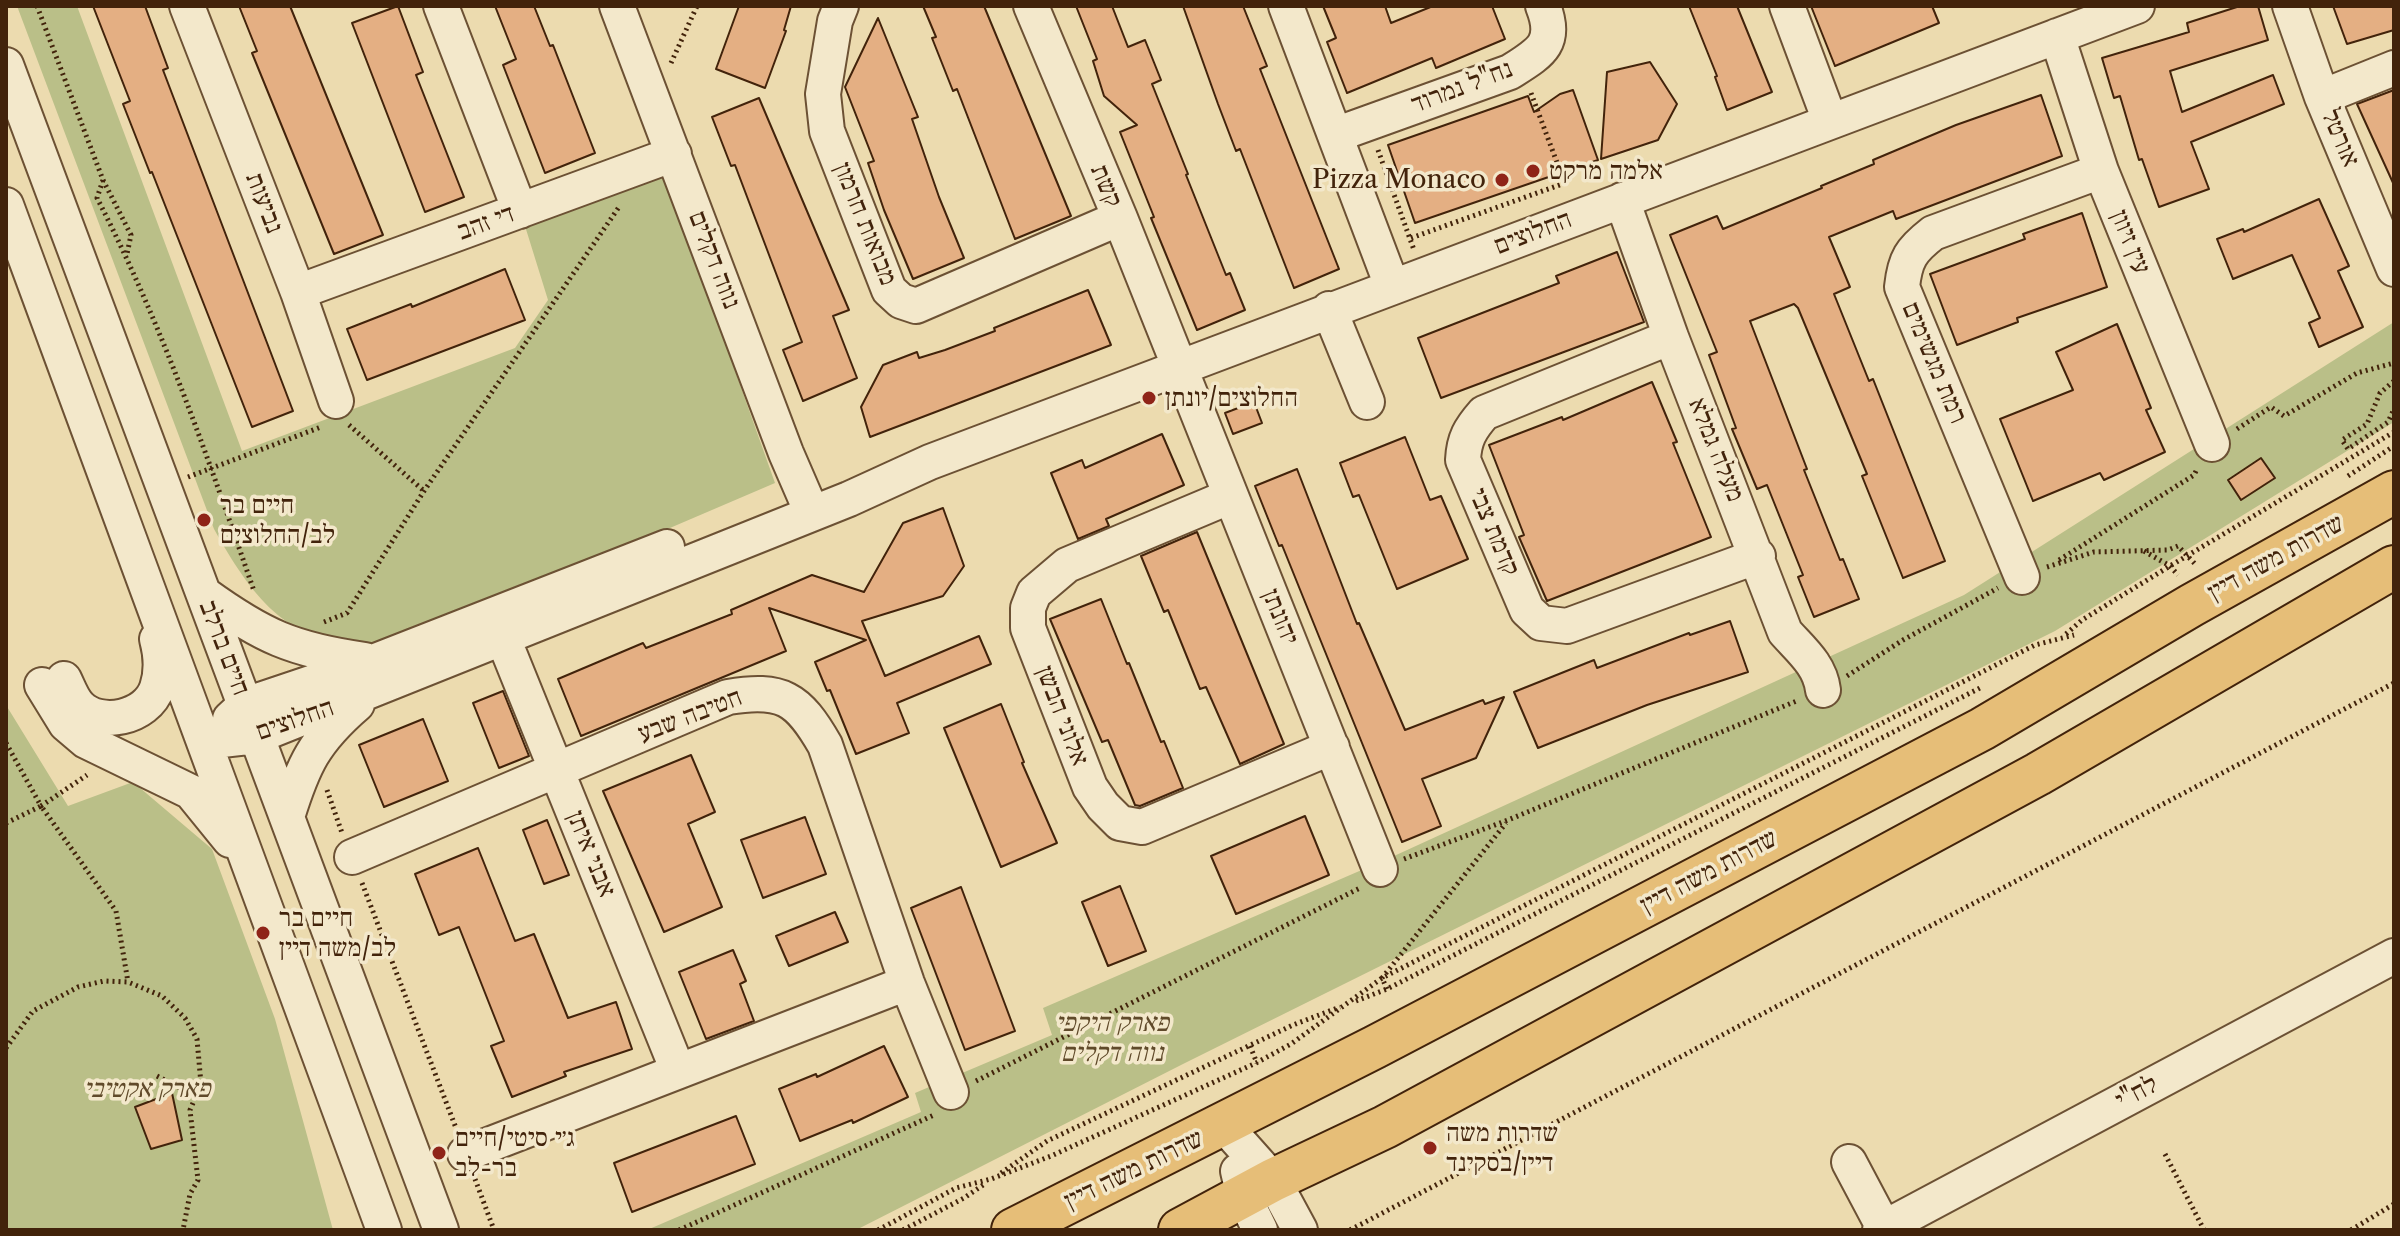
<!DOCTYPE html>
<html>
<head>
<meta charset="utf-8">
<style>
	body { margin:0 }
	#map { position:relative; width:2400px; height:1236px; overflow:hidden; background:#ecdbaf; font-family:"Libre Caslon Text",serif }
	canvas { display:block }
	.frame { position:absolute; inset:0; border:8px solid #42230b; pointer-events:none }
</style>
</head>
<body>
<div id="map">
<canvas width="2400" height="1236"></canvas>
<div class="frame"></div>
</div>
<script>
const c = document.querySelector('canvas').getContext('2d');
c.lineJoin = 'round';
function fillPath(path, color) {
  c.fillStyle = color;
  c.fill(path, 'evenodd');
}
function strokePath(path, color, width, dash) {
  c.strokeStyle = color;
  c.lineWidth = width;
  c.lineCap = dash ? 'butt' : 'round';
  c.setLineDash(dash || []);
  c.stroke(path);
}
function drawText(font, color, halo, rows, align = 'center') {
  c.font = font + ' "Libre Caslon Text","Frank Ruhl Libre",serif';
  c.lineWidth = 7;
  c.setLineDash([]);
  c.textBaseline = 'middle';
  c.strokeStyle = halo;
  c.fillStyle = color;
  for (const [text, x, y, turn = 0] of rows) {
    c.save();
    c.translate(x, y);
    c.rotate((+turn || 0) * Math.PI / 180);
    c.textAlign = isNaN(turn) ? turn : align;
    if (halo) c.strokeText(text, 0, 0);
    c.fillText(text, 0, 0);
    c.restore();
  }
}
fillPath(new Path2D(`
	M17,6H77L242,451L515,348L548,300L525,226L664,171L775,483L427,632C414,635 399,641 385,642C293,653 255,602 214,529Z
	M2394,322V422L2055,631L1183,1064L856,1230H647L921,1112L915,1093L1052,1035L1043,1008L1394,856L1964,595Z
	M6,705L68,806L133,782L212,849L275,1019L333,1230H6Z`), '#babf88');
const building = new Path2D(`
	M93,6H145L168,68L163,70L293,411L252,427L152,172L150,173L123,104L130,101Z
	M239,6H290L383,235L334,254L252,53L257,51Z
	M398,6L423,72L416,75L464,197L425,212L352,23Z
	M495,6H534L550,46L553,45L595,153L545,173L503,65L516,59Z
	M739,6H791L784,30L786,31L765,88L716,69Z
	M923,6H984L1071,216L1015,239L957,89L953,91L932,38L936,37Z
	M1076,6H1112L1128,47L1145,40L1161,80L1152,84L1188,174L1186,175L1226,275L1230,273L1245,310L1197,330L1151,218L1154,217L1120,132L1137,125L1104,96L1093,61L1097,59Z
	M1183,6H1243L1267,66L1260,69L1339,269L1294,288L1240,149L1236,151L1218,104Z
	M1323,6H1385L1391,23L1433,6H1492L1505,39L1436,68L1432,58L1347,93L1327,42L1336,38Z
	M1689,6H1737L1772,92L1727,110L1715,77L1717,76Z
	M1811,6H1932L1939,23L1835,66Z
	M2240,6H2258L2268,40L2170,71L2182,112L2273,75L2284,104L2191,142L2209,189L2159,207L2142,159L2139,160L2120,96L2114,98L2102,58L2189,32L2187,23Z
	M2333,6H2394V30L2347,44Z
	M878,18L918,117L912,119L939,197L964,258L913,279L884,210L868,163L874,161L845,87Z
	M1650,62L1677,104L1658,140L1601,159L1607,72Z
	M1573,90L1598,160L1415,223L1388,145L1528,96L1534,112L1560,94Z
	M2394,90V185L2357,104Z
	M2041,95L2062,156L1896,219L1893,211L1829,237L1850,287L1834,294L1869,381L1873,379L1945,561L1903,578L1862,476L1867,474L1798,308L1794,304L1750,321L1807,469L1804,470L1840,560L1843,559L1859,599L1814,617L1798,577L1803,575L1767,485L1757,489L1732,429L1736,428L1709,355L1717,352L1670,235L1717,216L1723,229L1822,188L1821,186L1874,164L1873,160L1956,125Z
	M759,98L849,310L833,316L857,378L803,401L783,350L802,342L735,165L731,166L712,117Z
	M2319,199L2349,266L2338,271L2363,327L2319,347L2309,323L2320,318L2292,255L2233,279L2217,239L2243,229L2244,232Z
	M2082,213L2107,287L2017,318L2018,322L1957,345L1930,274L2025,239L2023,234Z
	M1617,252L1644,322L1441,398L1418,338L1559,283L1556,276Z
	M505,269L525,320L367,380L347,329L411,304L412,307Z
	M1088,290L1111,345L870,437L861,407L883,365L917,352L919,358L945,350L995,331L994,328Z
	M2117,324L2151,408L2146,410L2165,452L2104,480L2100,473L2033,501L2000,419L2073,390L2056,352Z
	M1652,382L1677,442L1673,443L1711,537L1547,601L1519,537L1524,535L1489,445L1562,417L1563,420Z
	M1254,402L1262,423L1233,434L1225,413Z
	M1162,434L1184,485L1106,519L1109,526L1078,539L1051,473L1082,460L1085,468Z
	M1405,437L1430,500L1441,496L1468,559L1397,589L1359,495L1353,497L1340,463Z
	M2261,458L2275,478L2241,500L2228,480Z
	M1297,469L1357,624L1359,623L1405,730L1483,700L1485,704L1504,697L1476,758L1422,779L1441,826L1402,842L1282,545L1279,546L1255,486Z
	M943,508L964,566L943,596L862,621L885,676L979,636L991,664L897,703L909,733L856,754L830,690L827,691L815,662L866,640L769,608L786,651L581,736L558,679L643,643L646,648L732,614L731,610L812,575L864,592L903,523Z
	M1197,532L1284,744L1240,764L1206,687L1200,689L1168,610L1164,612L1141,556Z
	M1101,599L1127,664L1129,663L1161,742L1164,741L1183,788L1140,806L1135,805L1108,740L1102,742L1050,619Z
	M1730,621L1748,672L1647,705L1538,748L1514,692L1594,660L1597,668L1689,633L1690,635Z
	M503,691L529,756L499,768L473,703Z
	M1001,704L1024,762L1022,763L1057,843L1001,867L944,728Z
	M423,719L448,781L384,807L359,745Z
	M691,755L715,812L688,824L722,907L664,932L603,791Z
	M1305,816L1329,875L1236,914L1211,856Z
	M805,817L826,874L763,898L741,840Z
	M547,820L569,875L544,884L523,830Z
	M478,848L515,941L534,934L568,1018L616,1002L632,1049L564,1072L566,1076L512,1097L491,1046L504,1041L459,927L439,935L415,874Z
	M1120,886L1146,951L1108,966L1082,902Z
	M961,887L1015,1031L965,1050L911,908Z
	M835,912L848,942L789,966L776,936Z
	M733,950L746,981L740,984L754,1021L706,1039L679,972Z
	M884,1046L908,1097L853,1123L852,1120L800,1141L779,1089L816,1074L817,1077Z
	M172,1093L182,1140L151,1149L135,1107Z
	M736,1116L755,1164L632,1212L614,1163Z`);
fillPath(building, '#e4af83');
strokePath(building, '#42230b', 2);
const minor = new Path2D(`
	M187,6L298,292L336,401
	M441,6L520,211
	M617,6L786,453L812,513
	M841,6L835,21L823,94L827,131L889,290L901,301L916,306L1120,218
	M1031,6L1120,218L1380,869
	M1286,6L1392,286
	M1787,6L1830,121
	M2290,6L2322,97L2394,269
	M2057,36L2101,171L2212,444
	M6,65L441,1230
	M2322,97L2394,68
	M1335,135L1510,72C1540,53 1558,44 1543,6
	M1622,200L1671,337L1785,632C1801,650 1820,665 1823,690
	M6,205L384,1230
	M298,292L674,154
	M1329,309L1367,402
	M1671,337L1484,413C1470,429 1464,439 1463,460L1527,610L1541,623L1567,626L1758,556
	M1231,496L1067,565L1034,593L1028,608V628L1090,787L1103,806L1120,823L1142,827L1332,747
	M2022,577L1902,287C1905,259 1911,250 1933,233L2101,171
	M204,594C262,636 293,650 365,660
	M503,638L678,1071
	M64,679C68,687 72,699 79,706C100,728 147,718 157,688C162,673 161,654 157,639
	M42,685L66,724L86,741L191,792L230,840
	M230,719L245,705L373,662L667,547
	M204,742L257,736L849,499L930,462L2137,6
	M287,817C303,765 314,741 357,704
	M352,857L728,697C782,688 798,698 825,745L907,983L951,1092
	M1224,1125L1273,1180L1300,1230
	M465,1154L907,983
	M1849,1162L1884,1228
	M1238,1171L1244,1197L1260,1230
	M1880,1230L2394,956`);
const major = new Path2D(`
	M1013,1230L1375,1047L1982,729L2192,605L2394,492
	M1180,1230L1273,1180L1385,1127L2038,774L2394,567`);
strokePath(minor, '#6c5134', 38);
strokePath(major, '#42230b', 46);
strokePath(new Path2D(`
	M37,6L103,180L131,235L127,254
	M671,63L697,6
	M1531,93L1565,184
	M1378,150L1414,250
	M103,180L97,198C162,324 208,458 254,591
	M1411,238L1565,183
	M2394,381L2380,393L2367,424L2342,440L2348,449L2388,422L2394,409
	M349,425L424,491
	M2237,429L2271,407L2284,416L2357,373L2394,363
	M2348,476L2394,446
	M188,477L321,427
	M2144,551L2170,566L2178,575
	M2059,560L2194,475L2197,469
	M2047,567L2094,552L2168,550L2178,546L2197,566
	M324,622L347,613L424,491L619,207
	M2066,634L2082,620L2170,566L2394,432
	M1847,676L1903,640L1998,588
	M6,743L41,806L87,775
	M327,790L342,833
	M6,823L41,806L116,911L128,982
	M1404,859L1508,820L1799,700
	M362,883L456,1128
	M1387,989L1382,978L1506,823
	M1356,1001L1387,989L1980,688
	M1250,1046L1257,1063
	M6,1048L33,1011L78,987L104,981L128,982L162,996L185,1018L197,1039L201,1084L190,1110L198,1180L190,1194L183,1230
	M157,1076L196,1096
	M976,1081L1360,888
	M2165,1154L2204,1230
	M1001,1173L1047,1141L1293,1025L1340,1007
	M475,1179L494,1230
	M679,1230L934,1115
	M878,1230L956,1188L991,1179L1051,1156L1256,1063L1291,1044L1382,978L2035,645L2074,635
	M903,1230L964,1198L986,1183
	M1350,1230L2394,683
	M2351,1230L2394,1204`), '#42230b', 5, [2, 4]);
strokePath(minor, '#f3e8cb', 34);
strokePath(major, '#e6be78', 42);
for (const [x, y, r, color] of [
	[1533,171,8,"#8f2418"],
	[1502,180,8,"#8f2418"],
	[1149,398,8,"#8f2418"],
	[204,520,8,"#8f2418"],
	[263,933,8,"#8f2418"],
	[1430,1148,8,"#8f2418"],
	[439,1153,8,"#8f2418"]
]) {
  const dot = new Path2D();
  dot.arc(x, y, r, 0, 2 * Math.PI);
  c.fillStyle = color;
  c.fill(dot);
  strokePath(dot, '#f3e8cb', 3);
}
drawText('26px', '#42230b', '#f3e8cb', [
	["נח\"ל נמרוד",1462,87,-21],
	["אורטל",2340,138,67],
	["קשת",1106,186,67],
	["נביעות",264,203,69],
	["די זהב",486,223,-20],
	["מבואות חרמון",865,224,68],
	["החלוצים",1533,233,-21],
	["עין זיוון",2130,242,68],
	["נווה דקלים",714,260,69],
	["רמת מגשימים",1934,363,67],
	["מעלה גמלא",1716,450,68],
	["קדמת צבי",1494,532,67],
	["שדרות משה דיין",2276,558,-29],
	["יהונתן",1280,617,68],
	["חיים ברלב",224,648,69],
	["חטיבה שבע",690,716,-21],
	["אלוני הבשן",1062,716,69],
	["החלוצים",295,720,-19],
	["אבני איתן",591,854,68],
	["שדרות משה דיין",1709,872,-28],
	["לח\"י",2137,1093,-28],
	["שדרות משה דיין",1134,1170,-26]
]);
drawText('26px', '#42230b', '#f3e8cb', [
	["אלמה מרקט",1549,171],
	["Pizza Monaco",1486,180,"right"],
	["החלוצים/יונתן",1165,398],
	["חיים בר",220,505],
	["לב/החלוצים",220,535],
	["חיים בר",279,918],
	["לב/משה דיין",279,948],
	["שדרות משה",1446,1133],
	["דיין/בסקינד",1446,1163],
	["ג׳י סיטי/חיים",455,1138],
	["בר-לב",455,1168]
], 'left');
drawText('italic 26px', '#604a2a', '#f3e8cb', [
	["פארק היקפי",1112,1023],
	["נווה דקלים",1112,1053],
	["פארק אקטיבי",147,1089]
]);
</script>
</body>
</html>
